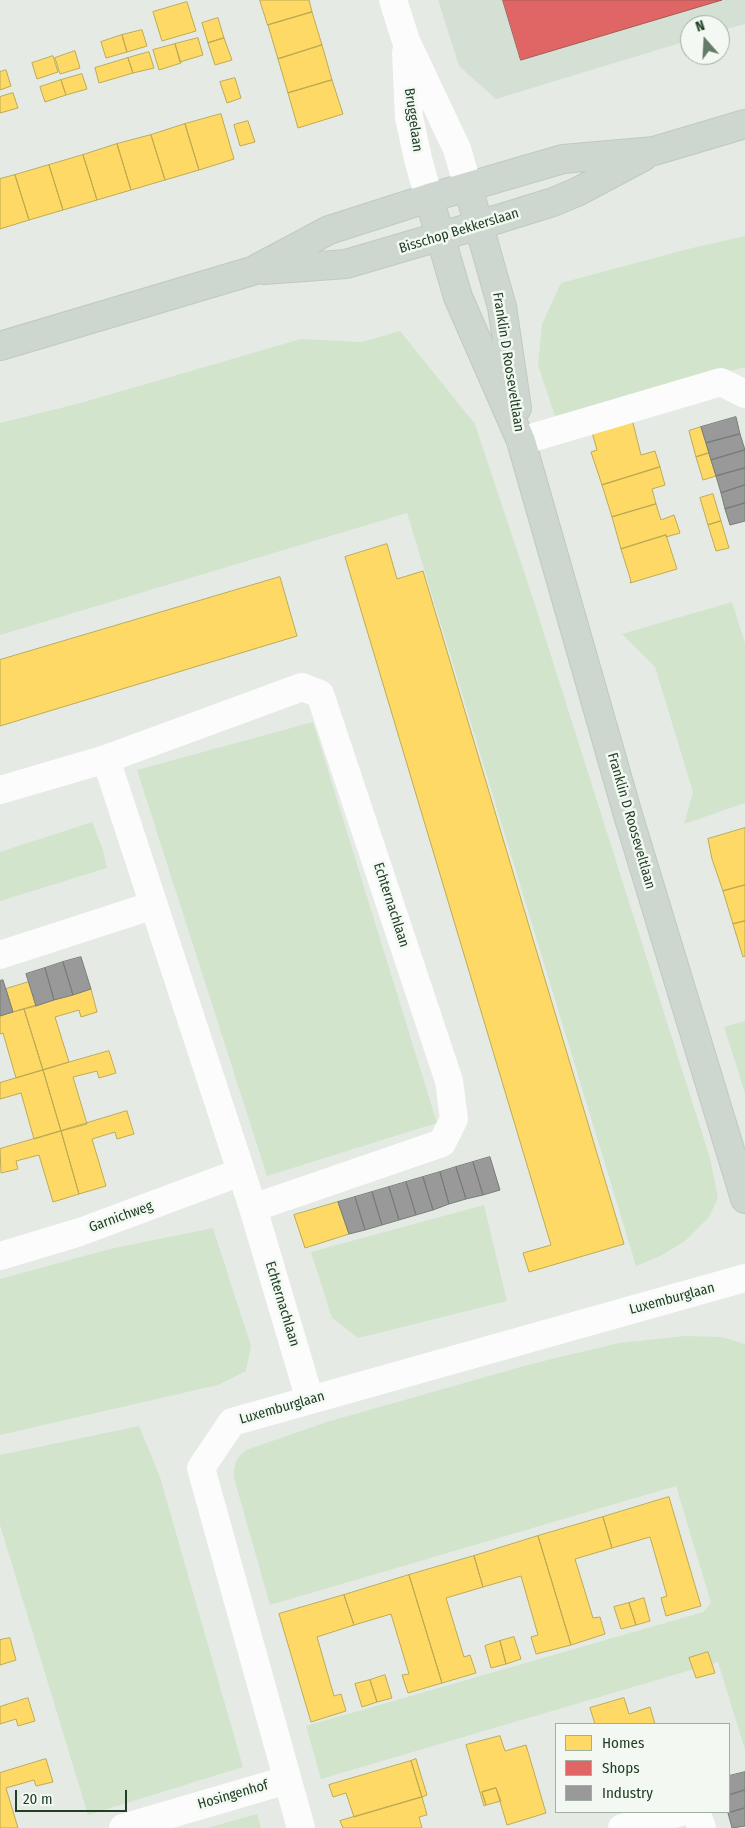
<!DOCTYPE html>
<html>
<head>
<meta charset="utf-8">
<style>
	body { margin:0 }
	#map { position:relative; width:745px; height:1828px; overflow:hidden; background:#e5eae5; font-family:"Fira Sans Condensed",sans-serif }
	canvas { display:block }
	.legend { position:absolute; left:555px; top:1723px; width:175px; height:90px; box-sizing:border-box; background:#f3f9f2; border:1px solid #9fafa0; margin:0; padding:6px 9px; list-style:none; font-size:15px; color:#203f26 }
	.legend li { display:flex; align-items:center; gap:10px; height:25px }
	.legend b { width:25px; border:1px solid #9fafa0 }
	.north { position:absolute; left:680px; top:15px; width:50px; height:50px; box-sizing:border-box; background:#f3f9f2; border:1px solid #9fafa0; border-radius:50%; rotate:341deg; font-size:14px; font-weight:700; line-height:20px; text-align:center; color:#203f26 }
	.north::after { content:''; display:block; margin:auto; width:18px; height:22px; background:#657b69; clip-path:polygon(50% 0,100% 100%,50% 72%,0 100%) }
	.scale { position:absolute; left:15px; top:1790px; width:112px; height:22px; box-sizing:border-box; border:2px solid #203f26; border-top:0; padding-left:6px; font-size:15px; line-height:18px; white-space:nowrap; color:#203f26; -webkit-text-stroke:4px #f3f9f2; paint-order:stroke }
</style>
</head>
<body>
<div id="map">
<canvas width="745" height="1828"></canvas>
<ul class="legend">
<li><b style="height:14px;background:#ffd966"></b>Homes</li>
<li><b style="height:14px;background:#e06666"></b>Shops</li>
<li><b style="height:14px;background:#999"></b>Industry</li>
</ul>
<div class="north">N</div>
<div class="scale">20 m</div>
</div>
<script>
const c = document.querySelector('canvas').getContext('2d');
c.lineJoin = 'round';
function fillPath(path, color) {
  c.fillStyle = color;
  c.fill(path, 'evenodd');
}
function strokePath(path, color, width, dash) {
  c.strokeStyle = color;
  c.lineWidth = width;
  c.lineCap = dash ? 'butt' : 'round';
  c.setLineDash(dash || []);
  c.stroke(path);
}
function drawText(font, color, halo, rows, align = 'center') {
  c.font = font + ' "Fira Sans Condensed",sans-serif';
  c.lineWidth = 5;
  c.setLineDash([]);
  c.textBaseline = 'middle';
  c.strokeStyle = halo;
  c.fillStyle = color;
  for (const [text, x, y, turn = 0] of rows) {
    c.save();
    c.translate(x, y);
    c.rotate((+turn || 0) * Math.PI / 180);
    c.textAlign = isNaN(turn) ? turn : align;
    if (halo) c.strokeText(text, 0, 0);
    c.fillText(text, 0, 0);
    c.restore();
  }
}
fillPath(new Path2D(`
	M438,0H745V24L720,31V25H690V40L496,99L459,66Z`), '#d5e0d5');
fillPath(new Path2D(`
	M745,236V367L556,419L538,365L542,324L561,283L688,249Z
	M400,331L475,424L528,583L710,1158L718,1198L709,1217L685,1241L662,1255L636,1266L407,513L0,635V423L77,404L301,339L362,342Z
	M732,602L745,643V803L684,824L693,792L655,667L622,634Z
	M313,722L437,1123L267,1176L137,770Z
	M92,822L103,850L107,868L0,901V852Z
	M745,1021V1093L724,1027Z
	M484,1205L507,1301L358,1338L332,1318L311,1252Z
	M213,1228L251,1346L246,1371L218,1385L0,1435V1279L110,1249Z
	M685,1336L722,1337L745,1344V1750L718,1662L321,1779L306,1726L703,1612L711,1603L676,1486L270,1605L234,1478C234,1464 235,1459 246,1450L327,1422L531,1364L619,1343Z
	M139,1426L160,1477L243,1767L88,1815L0,1525V1455Z
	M257,1814L261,1828H207Z`), '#d3e4cd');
const homes = new Path2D(`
	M260,0H309L312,12L268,25Z
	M187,2L196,31L162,41L153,12Z
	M312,12L322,45L278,59L268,25Z
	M218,18L224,38L208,43L202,23Z
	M142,30L147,46L127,52L122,35Z
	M122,35L127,52L106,58L101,42Z
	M198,38L203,55L180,62L175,44Z
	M224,38L232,60L215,65L208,43Z
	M175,44L181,63L159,70L153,50Z
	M322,45L332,80L288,93L278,59Z
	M75,51L80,68L60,74L55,58Z
	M149,52L154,68L133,73L128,58Z
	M53,56L58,72L37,79L32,63Z
	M128,58L133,73L99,83L95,68Z
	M6,70L11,86L0,90V72Z
	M82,74L87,89L66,95L61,80Z
	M235,78L241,98L227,103L220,82Z
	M61,80L66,95L45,102L40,87Z
	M332,80L343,114L298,128L288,93Z
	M13,93L18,108L0,113V97Z
	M221,114L234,159L199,170L185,124Z
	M248,121L255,142L240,146L234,125Z
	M185,124L199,170L165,180L151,135Z
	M151,135L165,180L131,190L117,144Z
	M117,144L131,190L97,200L83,155Z
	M83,155L97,200L63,210L49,165Z
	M49,165L63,210L29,220L15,175Z
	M15,175L29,220L0,229V179Z
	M632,419L641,455L655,451L660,467L602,485L591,452L597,450L592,432Z
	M701,427L709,453L696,457L689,431Z
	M709,453L716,476L703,480L696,457Z
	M660,467L665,485L652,489L656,504L612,517L602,485Z
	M713,494L721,521L708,525L700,498Z
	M656,504L661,520L674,515L680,533L666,537V535L621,549L612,517Z
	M721,521L729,548L716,551L708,525Z
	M666,535L677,569L630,583L631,581L621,549Z
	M387,544L397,579L423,571L624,1244L529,1272L523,1253L551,1245L345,557Z
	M280,577L297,636L0,726V660Z
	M745,828V885L723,891L712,859L708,839Z
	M745,885V921L733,924L723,891Z
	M745,921V956L743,957L733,924Z
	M29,982L36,1006L13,1012L6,989Z
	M91,989L97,1012L81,1017L79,1010L55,1017L69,1062L43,1070L24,1009Z
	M24,1009L43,1070L16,1078L3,1033L0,1034V1016Z
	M109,1051L116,1073L99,1078L97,1071L73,1077L87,1124L61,1131L43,1070Z
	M43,1070L61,1131L34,1139L21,1093L0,1099V1083Z
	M127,1111L134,1134L117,1139L115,1132L92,1139L106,1186L79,1194L61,1131Z
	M61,1131L79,1194L53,1202L39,1155L16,1161L18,1169L1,1173L0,1149Z
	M338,1202L349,1234L305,1248L294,1215Z
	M669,1497L701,1606L666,1616L661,1598L667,1596L650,1537L612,1548L603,1517Z
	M603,1517L612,1548L575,1559L593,1618L600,1617L605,1634L571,1645L538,1536Z
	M538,1536L571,1645L536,1654L531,1637L538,1635L521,1576L483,1587L474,1556Z
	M474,1556L483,1587L446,1598L464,1657L470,1655L476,1673L442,1683L409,1575Z
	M409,1575L442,1683L408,1693L402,1675L409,1674L391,1614L354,1625L344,1595Z
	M344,1595L354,1625L317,1637L334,1696L341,1694L346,1711L311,1722L279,1614Z
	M644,1598L650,1621L636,1625L629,1603Z
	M629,1603L636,1625L621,1629L614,1607Z
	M514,1637L521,1659L506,1664L500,1641Z
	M10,1638L16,1660L0,1665V1640Z
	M500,1641L506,1664L491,1668L485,1646Z
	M708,1652L715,1673L696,1678L689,1658Z
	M385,1675L392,1698L377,1702L370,1680Z
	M370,1680L377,1702L362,1707L355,1684Z
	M28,1698L35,1721L18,1726L16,1719L0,1724V1707Z
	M624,1698L629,1714L650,1707L655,1724H595L590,1708Z
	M500,1736L505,1751L526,1745L546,1813L507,1825L496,1788L482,1792L486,1805L484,1806L466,1745Z
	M46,1759L53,1782L36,1786L34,1780L6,1788L18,1828H0V1773Z
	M416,1759L427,1795L422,1797L411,1761Z
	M411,1761L422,1797L354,1817L346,1793L333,1797L329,1785Z
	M496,1788L501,1801L486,1805L482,1792Z
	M422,1797L427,1815L419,1817L422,1828H343L340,1821Z`);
fillPath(homes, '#ffd966');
strokePath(homes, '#bcab53', 1);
const shops = new Path2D(`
	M503,0H722L521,60Z`);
fillPath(shops, '#e06666');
strokePath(shops, '#a65a53', 1);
const industry = new Path2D(`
	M736,417L740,434L706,443L701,427Z
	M740,434L745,450L711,460L706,443Z
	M745,450V468L716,476L711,460Z
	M745,468V485L721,493L716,476Z
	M745,485V503L725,509L721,493Z
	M745,503V521L730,525L725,509Z
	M81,957L91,989L73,995L63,962Z
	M63,962L73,995L54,1000L45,968Z
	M45,968L54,1000L36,1006L26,974Z
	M3,980L13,1012L0,1016V981Z
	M490,1157L500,1190L483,1195L473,1162Z
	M473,1162L483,1195L466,1199L456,1167Z
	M456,1167L466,1199L449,1204L440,1172Z
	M440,1172L449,1204L433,1210L423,1177Z
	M423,1177L433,1210L416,1215L406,1182Z
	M406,1182L416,1215L399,1220L389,1187Z
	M389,1187L399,1220L382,1225L372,1192Z
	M372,1192L382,1225L365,1230L355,1197Z
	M355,1197L365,1230L349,1234L338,1202Z
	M745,1772V1790L729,1795V1776Z
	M745,1790V1808L728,1813L729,1795Z
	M745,1808V1826L732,1828L728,1813Z`);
fillPath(industry, '#999');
strokePath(industry, '#757e76', 1);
const major = new Path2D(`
	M468,187L502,307L517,408
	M429,198L458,297L521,441L628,815L745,1199
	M264,270L346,264L479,225L553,202L577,192L643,157
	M0,346L252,271L329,230L429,198L563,159L654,151L745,124`);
strokePath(major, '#c0cac2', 30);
strokePath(new Path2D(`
	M393,0L406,41L457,149L468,187
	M406,53L409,117L418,159L429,198
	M521,441L721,382L745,394
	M106,759L302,687L320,694L449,1081L454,1119L442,1143L253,1208
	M0,790L106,759L253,1208L310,1400
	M0,955L154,905
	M0,1256L80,1232L241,1172
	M696,1812L702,1828
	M123,1828L287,1780
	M301,1828L201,1468L232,1422L745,1278
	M622,1828L681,1812`), '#fbfcfb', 28);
strokePath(major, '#cdd6cf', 28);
drawText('14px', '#203f26', '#f3f9f2', [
	["Bruggelaan",413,120,82],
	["Bisschop Bekkerslaan",459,231,-17],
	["Franklin D Rooseveltlaan",508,362,81],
	["Franklin D Rooseveltlaan",631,821,74],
	["Echternachlaan",391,905,72],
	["Garnichweg",121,1217,-20],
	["Luxemburglaan",672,1299,-15],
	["Echternachlaan",282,1304,73],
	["Luxemburglaan",282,1408,-16],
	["Hosingenhof",233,1795,-16]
]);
</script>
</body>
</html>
